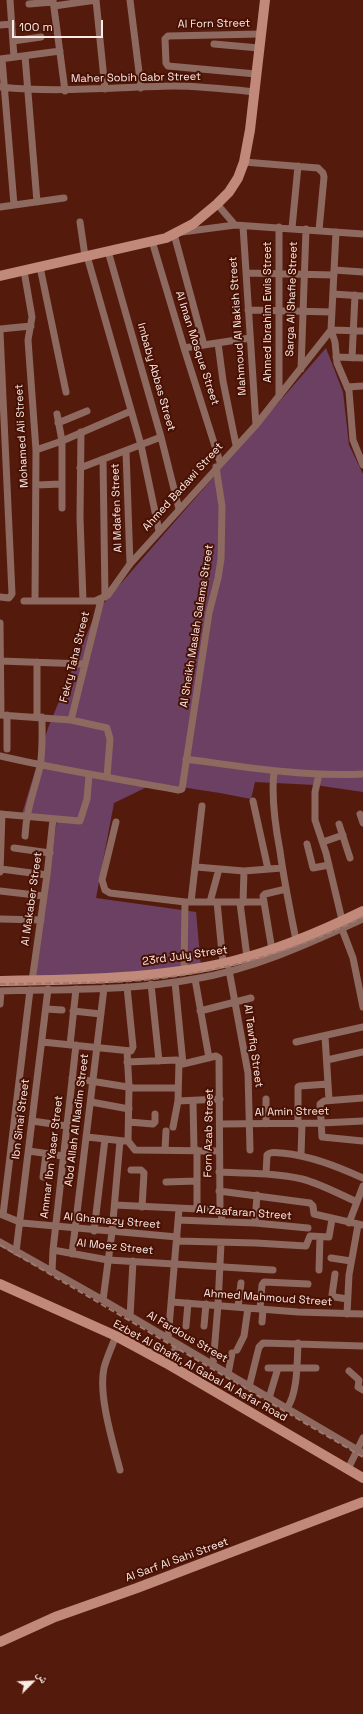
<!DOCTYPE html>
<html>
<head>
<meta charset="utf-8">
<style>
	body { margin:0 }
	#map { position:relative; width:363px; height:1714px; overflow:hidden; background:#541b0d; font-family:"Space Grotesk","Noto Naskh Arabic",sans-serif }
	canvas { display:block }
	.north { position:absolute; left:12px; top:1662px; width:40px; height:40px; -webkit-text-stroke:3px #481003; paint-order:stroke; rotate:66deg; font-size:11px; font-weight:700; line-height:16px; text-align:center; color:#faebe6 }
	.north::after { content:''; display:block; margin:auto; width:14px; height:18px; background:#faebe6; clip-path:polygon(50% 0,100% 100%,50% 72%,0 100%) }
	.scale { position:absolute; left:12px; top:20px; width:91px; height:18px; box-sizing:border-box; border:2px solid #faebe6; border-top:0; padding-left:5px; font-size:12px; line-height:14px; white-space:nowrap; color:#faebe6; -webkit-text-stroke:3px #481003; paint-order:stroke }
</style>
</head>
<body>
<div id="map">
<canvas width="363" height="1714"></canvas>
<div class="north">ش</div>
<div class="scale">100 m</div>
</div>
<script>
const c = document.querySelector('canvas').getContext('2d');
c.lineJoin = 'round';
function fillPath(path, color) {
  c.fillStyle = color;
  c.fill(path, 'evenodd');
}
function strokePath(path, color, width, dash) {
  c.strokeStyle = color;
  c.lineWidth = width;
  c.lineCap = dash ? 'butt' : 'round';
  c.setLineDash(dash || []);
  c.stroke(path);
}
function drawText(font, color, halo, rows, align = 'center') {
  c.font = font + ' "Space Grotesk",sans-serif';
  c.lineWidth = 4;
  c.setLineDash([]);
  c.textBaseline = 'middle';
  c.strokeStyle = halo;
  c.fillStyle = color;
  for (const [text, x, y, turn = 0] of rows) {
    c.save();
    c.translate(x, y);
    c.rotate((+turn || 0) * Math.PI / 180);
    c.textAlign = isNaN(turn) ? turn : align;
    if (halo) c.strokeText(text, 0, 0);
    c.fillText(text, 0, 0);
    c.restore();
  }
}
fillPath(new Path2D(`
	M326,348L343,392L349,445L363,474V792L315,785L255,782L251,799L220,793L155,783L114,803L96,898L196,912L201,967L35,980L57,819L22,814L48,728L96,612Z`), '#6c4062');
strokePath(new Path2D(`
	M10,0L14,57
	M53,0L65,91
	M96,0L105,89
	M130,0L141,88
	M29,4L53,2
	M54,6L96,0
	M0,25L12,24
	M13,41L41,37
	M214,44L259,48
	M25,56L37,202
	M0,59L60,51
	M2,59L14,205
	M256,74L168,66L166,63L165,39L168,36L261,34
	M0,87C58,93 115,87 173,86C200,86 227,89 255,92
	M244,162L318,168L323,173L324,177L319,230
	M217,204L235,225
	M0,207L64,198
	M80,222L85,256
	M243,226L256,425
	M279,227V396
	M292,228L298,166
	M182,232L235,225L363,234
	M336,232L331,330L335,342L337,363L349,391L353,440L363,465
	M174,234L204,345
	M152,241L184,348L220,462
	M108,251L161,437L179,509
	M87,256L141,445L159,531
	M40,267L66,392
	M334,270L363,272
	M24,271L32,317L28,340L36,450L35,601
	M246,273L334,275
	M333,294L363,296
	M248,310L332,312
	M0,329L31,326
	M331,330L363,331
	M0,332L12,594L9,598L0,597
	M218,343L223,381L236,445
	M184,348L250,338
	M336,357L363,358
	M352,358L355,295
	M301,369L306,229
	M347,387L363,386
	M57,414L62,441V508
	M58,423L87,411
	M81,432L80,518L83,601
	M36,450L62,441L131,411
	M126,451L130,564
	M103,459L105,597
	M80,468L161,437
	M36,485L62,484
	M24,601H95L108,595L130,564L256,425L331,330
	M0,623L1,715
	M0,661L85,664
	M0,715L71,720L107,728L110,739L107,777
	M7,715V749
	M37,717V662
	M71,720L101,600
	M0,756C59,770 119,779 178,790L182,789L209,613L218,578L221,559L222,506L216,467
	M186,759C245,767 303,777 363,774
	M274,771C271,798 275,825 280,851C284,881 290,910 296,940
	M319,774L315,792V820L326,853L342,920
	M253,801L268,869
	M0,814L80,821L87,799L89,775
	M360,814L363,823
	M116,822L102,880L105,890L110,893L185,902H264
	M339,824L350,858
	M25,836C26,811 34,791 40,767C43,750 42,734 42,717
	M323,842L343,835
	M307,844L313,868L329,865
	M14,848L50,853
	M196,867L244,871L282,868
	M1,869L47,875
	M0,872L2,814
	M0,891L44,896
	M191,902L202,806
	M210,902L219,869
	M217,902L223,963
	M240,903L247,957
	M243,903L244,871
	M0,919L41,920
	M342,929L353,958L363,1007
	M272,950L263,896L265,894L286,889
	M184,970L185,902
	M229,970L248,1073L250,1150
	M195,979L209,1058
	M32,981L47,875L53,819
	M175,982L183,1064
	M151,984L159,1061
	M0,991C64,989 131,991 194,979C254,969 308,944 363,919
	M0,1004L1,991
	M46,1009L62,1010
	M73,1011L101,1014
	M200,1011L251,998
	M325,1036L329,1100
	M42,1042L131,1051L133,1047L127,987
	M296,1042L363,1027
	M70,1045L76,989
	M127,1051L129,1087L128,1141
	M327,1060L363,1052
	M127,1062L177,1060L183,1064L216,1056L219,1058L220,1210
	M72,1078L134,1088H178
	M363,1098L324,1101L320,1104L322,1137L363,1141
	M266,1099V1124
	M178,1101L220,1099
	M193,1101L194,1150
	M91,1102L129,1109
	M32,1121L67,1126
	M129,1122L153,1124L155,1122V1114
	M220,1124L321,1123L363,1121
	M298,1124V1087L300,1086L328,1084
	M173,1127L178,1101L179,1061
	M87,1137L124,1141
	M128,1141L135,1150L219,1151
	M165,1150L166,1131
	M29,1151L63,1156
	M301,1155L302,1124
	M131,1170H141L144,1173L142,1207
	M219,1172C246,1173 275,1173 302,1179C321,1184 339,1194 357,1202
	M266,1174L267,1155C271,1151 276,1153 282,1153C311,1156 336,1166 363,1178
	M43,1177L46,1154
	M166,1182L197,1181
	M219,1191L310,1203L313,1206L314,1214L363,1225
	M115,1205L219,1210L221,1212L222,1221
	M197,1209V1150
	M240,1213L255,1215
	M0,1214L22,1223L177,1237
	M3,1215L30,990
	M178,1220L255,1223L308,1228
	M255,1223L257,1195
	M349,1223L363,1186
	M94,1231L105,1139
	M177,1241L256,1243L306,1246L310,1236L329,1237L332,1219
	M0,1242L103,1300L363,1453
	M53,1250L108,1260L273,1270
	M16,1252L48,989
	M72,1254L104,988
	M331,1258L351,1261
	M319,1270L320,1237
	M52,1272L53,1250L76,1045
	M335,1274L332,1295L335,1297L347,1299
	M103,1300L112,1232L120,1141
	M172,1302L298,1312L363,1314
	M238,1307L241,1283
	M260,1309L262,1285L264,1282L308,1284
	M347,1314L349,1275L358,1225
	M130,1317L133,1261
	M262,1322L263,1309
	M186,1326L188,1303
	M204,1326L206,1304
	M116,1336C112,1346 107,1357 104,1368C98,1395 113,1443 120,1470
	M168,1339L179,1209
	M237,1350L244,1336L248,1308
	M166,1363L178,1345
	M213,1365L218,1305L221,1243
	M268,1368H316
	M349,1371L359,1380L358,1387L363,1390
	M228,1374L232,1353
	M249,1387L259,1347L263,1343L363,1346
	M269,1398L278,1368
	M287,1408C298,1393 297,1361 298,1343
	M348,1469L363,1438`), '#8d6960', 7);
strokePath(new Path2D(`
	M0,276L166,238L193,224L217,204L229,192L238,178L244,162L250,130L265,0
	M0,981C76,980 159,979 233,961C278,950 322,931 363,911
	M0,1284L116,1336L166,1363L363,1478
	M0,1642L55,1617L137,1588L363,1502`), '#c0897a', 10);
strokePath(new Path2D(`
	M0,984C47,983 95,984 143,980C219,973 295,952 363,917
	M0,1245L363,1457`), '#9f796f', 2, [6, 3]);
drawText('11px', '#faebe6', '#481003', [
	["Al Forn Street",214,24,-1],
	["Maher Sobih Gabr Street",136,78,-1],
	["Sarga Al Shafie Street",292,299,-88],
	["Ahmed Ibrahim Ewis Street",268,312,-90],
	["Mahmoud Al Nakish Street",238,326,-94],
	["Al Iman Mosque Street",197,348,72],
	["Imbaby Abbas Street",156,377,74],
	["Mohamed Ali Street",22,436,-93],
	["Ahmed Badawi Street",183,487,-48],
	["Al Mdafen Street",117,508,-92],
	["Al Sheikh Maslah Salama Street",197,626,-81],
	["Fekry Taha Street",75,657,-76],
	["Al Makaber Street",32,899,-82],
	["23rd July Street",185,956,-8],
	["Al Tawfiq Street",253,1046,82],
	["Al Amin Street",292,1112,-1],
	["Ibn Sinai Street",21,1119,-83],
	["Abd Allah Al Nadim Street",77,1120,-83],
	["Forn Azab Street",209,1133,-89],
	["Ammar Ibn Yaser Street",52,1157,-83],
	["Al Zaafaran Street",244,1213,4],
	["Al Ghamazy Street",112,1221,5],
	["Al Moez Street",115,1247,6],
	["Ahmed Mahmoud Street",268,1298,4],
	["Al Fardous Street",187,1337,30],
	["Ezbet Al Ghafir, Al Gabal Al Asfar Road",200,1371,29],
	["Al Sarf Al Sahi Street",177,1560,-20]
]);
</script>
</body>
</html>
